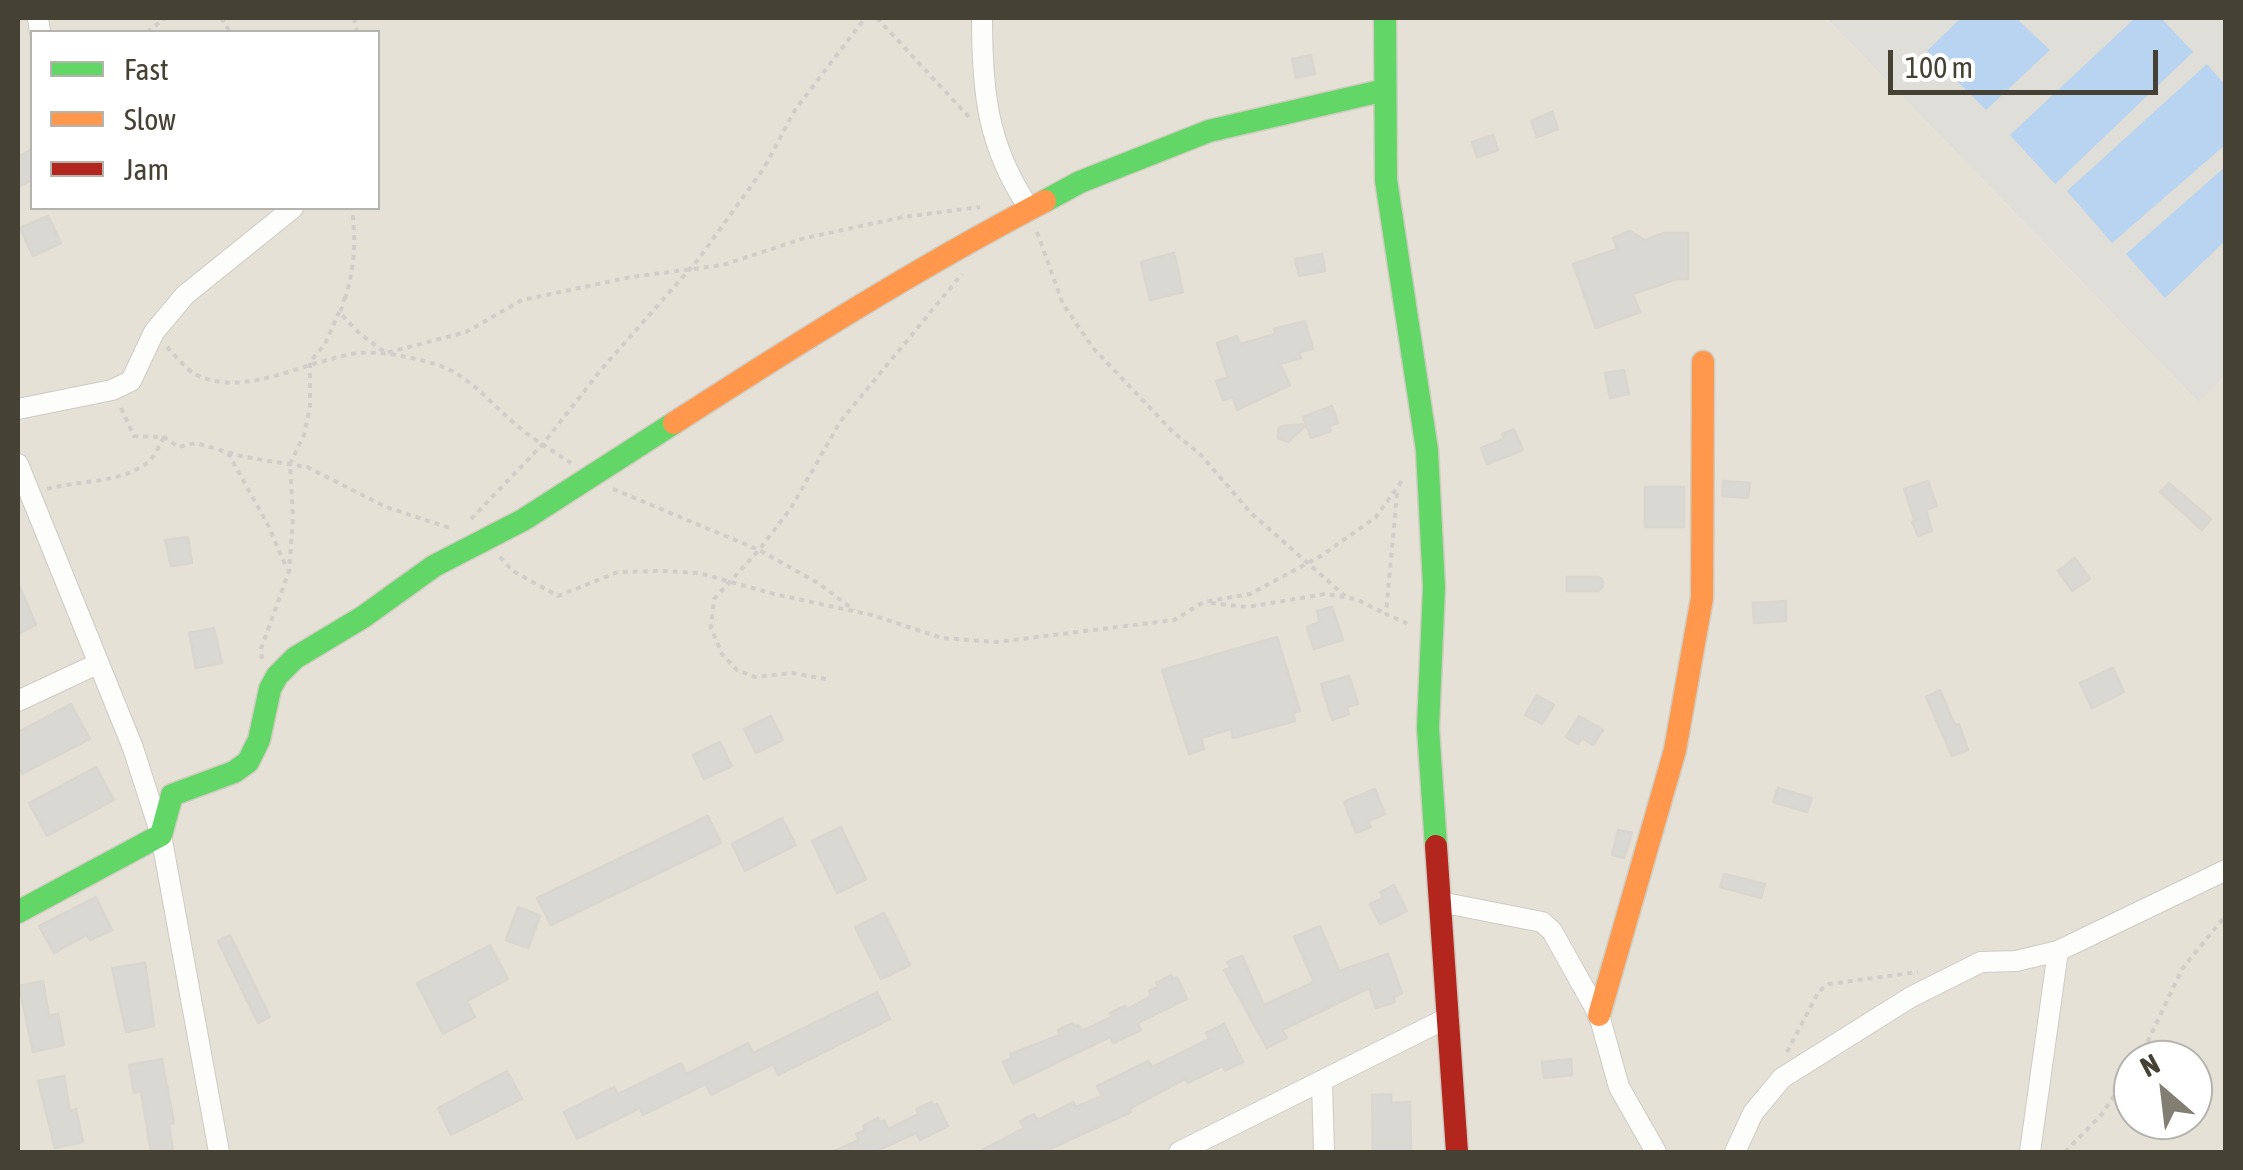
<!DOCTYPE html>
<html>
<head>
<meta charset="utf-8">
<style>
	body { margin:0 }
	#map { position:relative; width:2243px; height:1170px; overflow:hidden; background:#f0efea; font-family:"Asap Condensed",sans-serif }
	canvas { display:block }
	.frame { position:absolute; inset:0; border:20px solid #464135; pointer-events:none }
	.legend { position:absolute; left:30px; top:30px; width:350px; height:180px; box-sizing:border-box; background:#fff; border:2px solid #b5b3ae; margin:0; padding:12px 18px; list-style:none; font-size:30px; color:#464135 }
	.legend li { display:flex; align-items:center; gap:20px; height:50px }
	.legend b { width:50px; border:2px solid #b5b3ae }
	.north { position:absolute; left:2113px; top:1040px; width:100px; height:100px; box-sizing:border-box; background:#fff; border:2px solid #b5b3ae; border-radius:50%; rotate:332deg; font-size:28px; font-weight:700; line-height:40px; text-align:center; color:#464135 }
	.north::after { content:''; display:block; margin:auto; width:35px; height:45px; background:#827e74; clip-path:polygon(50% 0,100% 100%,50% 72%,0 100%) }
	.scale { position:absolute; left:1888px; top:50px; width:270px; height:45px; box-sizing:border-box; border:5px solid #464135; border-top:0; padding-left:12px; font-size:30px; line-height:35px; white-space:nowrap; color:#464135; -webkit-text-stroke:8px #fff; paint-order:stroke }
</style>
</head>
<body>
<div id="map">
<canvas width="2243" height="1170"></canvas>
<div class="frame"></div>
<ul class="legend">
<li><b style="height:12px;background:#63d668"></b>Fast</li>
<li><b style="height:12px;background:#ff974d"></b>Slow</li>
<li><b style="height:12px;background:#b3261e"></b>Jam</li>
</ul>
<div class="north">N</div>
<div class="scale">100 m</div>
</div>
<script>
const c = document.querySelector('canvas').getContext('2d');
c.lineJoin = 'round';
function fillPath(path, color) {
  c.fillStyle = color;
  c.fill(path, 'evenodd');
}
function strokePath(path, color, width, dash) {
  c.strokeStyle = color;
  c.lineWidth = width;
  c.lineCap = dash ? 'butt' : 'round';
  c.setLineDash(dash || []);
  c.stroke(path);
}
fillPath(new Path2D(`
	M18,18H1826L2197,401L2225,376V1152H18ZM32,32H378V208H32ZM2133,1060H2193V1120H2133Z`), '#e5e1d7');
fillPath(new Path2D(`
	M1826,18H2225V376L2198,402Z`), '#e0ded8');
fillPath(new Path2D(`
	M1961,18H2016L2050,50L1986,110L1927,51Z
	M2135,18H2161L2193,52L2055,184L2010,135Z
	M2207,64L2225,85V145L2112,243L2067,191Z
	M2225,167V241L2165,298L2126,254Z`), '#b8d4f0');
const building = new Path2D(`
	M1311,55L1315,74L1296,78L1292,59Z
	M1552,112L1558,129L1537,137L1531,121Z
	M1493,135L1498,150L1477,157L1472,142Z
	M32,149V180L18,187V157Z
	M48,216L61,243L33,256L20,228Z
	M1630,231L1645,240L1664,233H1688V279H1677L1633,294L1640,312L1596,328L1573,264L1617,249L1613,238Z
	M1174,253L1183,292L1150,300L1141,262Z
	M1322,254L1325,271L1299,276L1295,259Z
	M1305,321L1313,349L1299,352L1301,358L1280,364L1290,385L1237,410L1233,397L1223,400L1216,381L1228,377L1217,343L1237,336L1240,344L1276,334L1274,329Z
	M1624,370L1629,394L1610,398L1605,373Z
	M1332,406L1338,423L1329,426L1331,431L1311,438L1306,425L1288,442L1278,438V430L1282,426L1306,424L1303,417Z
	M1514,429L1523,450L1487,464L1481,448L1504,439L1502,434Z
	M1723,481L1750,483L1748,498L1722,496Z
	M1928,481L1937,506L1926,510L1932,531L1918,536L1912,522L1920,517L1914,519L1904,489Z
	M2169,483L2211,519L2202,530L2160,492Z
	M1645,487H1684V527H1645Z
	M188,537L192,563L171,566L165,540Z
	M2075,558L2090,579L2072,591L2058,571Z
	M1567,577H1598L1602,579L1603,586L1598,591H1567Z
	M18,583L36,625L18,634Z
	M1786,601V621L1754,623L1753,603Z
	M1332,607L1343,640L1314,649L1307,627L1320,622L1317,611Z
	M214,628L222,663L196,668L189,633Z
	M1277,637L1300,711L1293,713L1295,721L1233,738L1231,729L1201,738L1204,749L1189,754L1162,670Z
	M2113,668L2124,692L2092,708L2080,683Z
	M1349,676L1358,704L1347,707L1349,714L1332,720L1321,684Z
	M1940,690L1955,725L1959,724L1968,750L1952,756L1926,697Z
	M1537,695L1554,705L1542,724L1525,715Z
	M71,704L90,739L22,774L18,766V732Z
	M771,716L783,740L756,753L744,729Z
	M1579,716L1603,730L1593,745L1582,738L1578,744L1566,737Z
	M720,742L732,766L704,779L693,755Z
	M96,767L114,800L47,836L29,803Z
	M1778,788L1812,798L1807,812L1773,802Z
	M1375,789L1385,814L1368,821L1371,827L1356,833L1344,802Z
	M708,816L721,843L551,925L537,898Z
	M782,818L796,845L745,871L732,844Z
	M841,827L866,879L837,893L812,841Z
	M1618,830L1632,833L1624,858L1612,855Z
	M1724,874L1765,884L1761,898L1720,887Z
	M1394,885L1407,911L1380,924L1370,904L1383,898L1380,892Z
	M96,897L112,930L90,940L87,935L54,953L39,926Z
	M518,907L540,916L528,948L506,940Z
	M884,913L910,965L881,979L855,927Z
	M1320,926L1339,971L1388,954L1402,993L1393,997L1395,1002L1376,1008L1369,988L1282,1030L1287,1038L1267,1048L1224,970L1230,968L1227,962L1242,956L1264,1005L1314,982L1294,937Z
	M230,935L270,1017L258,1023L218,941Z
	M490,945L508,979L467,1001L475,1017L443,1034L417,983Z
	M145,963L154,1026L126,1032L112,968Z
	M1171,975L1173,979L1177,977L1187,999L1138,1023L1141,1030L1113,1043L1110,1037L1013,1084L1003,1062L1012,1058L1010,1054L1060,1035L1058,1030L1073,1023L1075,1027L1078,1025L1082,1031L1112,1017L1110,1013L1125,1006L1127,1009L1151,996L1149,991L1158,987L1156,983Z
	M43,981L49,1016L58,1014L64,1045L33,1052L19,986Z
	M877,992L890,1019L778,1075L773,1064L711,1095L706,1084L643,1115L640,1108L577,1139L564,1112L614,1087L618,1094L681,1063L686,1074L748,1043L753,1053Z
	M1224,1024L1243,1062L1225,1071L1223,1066L1188,1083L1185,1079L1129,1109L1131,1112L1043,1152H978L1024,1128L1020,1121L1034,1114L1037,1120L1073,1102L1076,1107L1102,1096L1097,1086L1148,1061L1152,1067L1209,1039L1206,1033Z
	M162,1059L174,1123L169,1124L173,1152H151L141,1091L134,1093L129,1065Z
	M1571,1059L1572,1075L1544,1078L1542,1062Z
	M507,1071L522,1099L451,1135L438,1108Z
	M64,1076L70,1111L76,1109L83,1142L55,1148L38,1081Z
	M1391,1094V1103L1410,1102L1411,1152H1373L1372,1095Z
	M932,1102L933,1106L937,1104L948,1126L920,1140L916,1133L874,1152H832L859,1140L856,1134L865,1130L863,1126L878,1118L880,1122L884,1120L888,1129L918,1114L916,1109Z`);
fillPath(building, '#dad8d2');
strokePath(building, '#d8d6cf', 2.5);
const street = new Path2D(`
	M38,18L40,32
	M982,18C982,91 987,146 1029,208
	M18,409L112,390L131,381L154,332L185,295L293,208
	M18,464L133,748L161,835L219,1152
	M18,701L97,664
	M1440,902L1542,922L1552,931L1599,1015L1619,1087L1656,1152
	M1322,1082L1324,1152
	M1179,1152L1449,1017
	M1735,1152L1753,1113L1782,1078L1911,997L1981,962L2016,961L2058,951L2226,870
	M2030,1152L2058,951`);
const fast = new Path2D(`
	M1385,18L1386,180L1427,450L1434,587L1428,728L1436,846
	M1045,201L1080,182L1209,131L1385,90
	M18,912L161,835L172,795L234,772L248,762L259,740L270,689L277,676L295,658L363,617L434,566L523,520L674,423`);
const slow = new Path2D(`
	M674,423C795,345 917,268 1045,201
	M1599,1015L1675,750L1702,598L1703,362`);
const jam = new Path2D(`
	M1436,846L1457,1152`);
strokePath(street, '#cdcbc5', 22);
strokePath(fast, '#d0cdc0', 25);
strokePath(slow, '#d0cdc0', 25);
strokePath(jam, '#d0cdc0', 25);
strokePath(new Path2D(`
	M221,18L230,32
	M354,18L357,32
	M877,18L969,117
	M147,32L165,18
	M1037,232L1063,304L1093,348L1173,432L1200,454L1251,513L1345,596
	M345,297L340,313L360,334L386,353L466,332L522,300L631,277L723,265L805,238L903,217L980,207
	M345,299C355,266 356,241 352,208
	M167,347C175,355 185,368 195,374C244,400 308,359 359,353C383,351 411,357 435,364C471,375 491,405 520,428C536,441 554,452 571,463
	M121,408L134,436L164,437L178,447L196,443L244,457L307,467L386,507L450,528
	M228,453L267,523L287,569
	M47,489C78,480 119,484 147,463C154,458 159,446 164,437
	M613,489L759,550L818,583L854,610
	M1397,493L1386,614L1408,624
	M471,519L543,444L600,371L697,261L764,168L795,110L865,18
	M500,557L513,571L558,596L618,572L663,571L699,573L774,594L872,615L942,638L997,642L1174,620L1204,602L1250,594L1321,556L1376,517L1404,478
	M1211,603L1247,607L1325,594L1356,599L1386,614
	M262,659L261,649L289,571L293,518L290,464L304,435L310,406V362L325,344L339,312
	M826,679L792,673L755,677L737,670L722,654L711,628L714,599L759,550L791,508L840,422L962,274
	M1787,1052L1819,991L1829,984L1918,972
	M2139,1060L2182,969L2226,915
	M2065,1152L2102,1114L2133,1067`), '#d1ceca', 4, [5, 5]);
strokePath(street, '#fdfdfc', 20);
strokePath(fast, '#63d668', 22);
strokePath(slow, '#ff974d', 22);
strokePath(jam, '#b3261e', 22);
</script>
</body>
</html>
